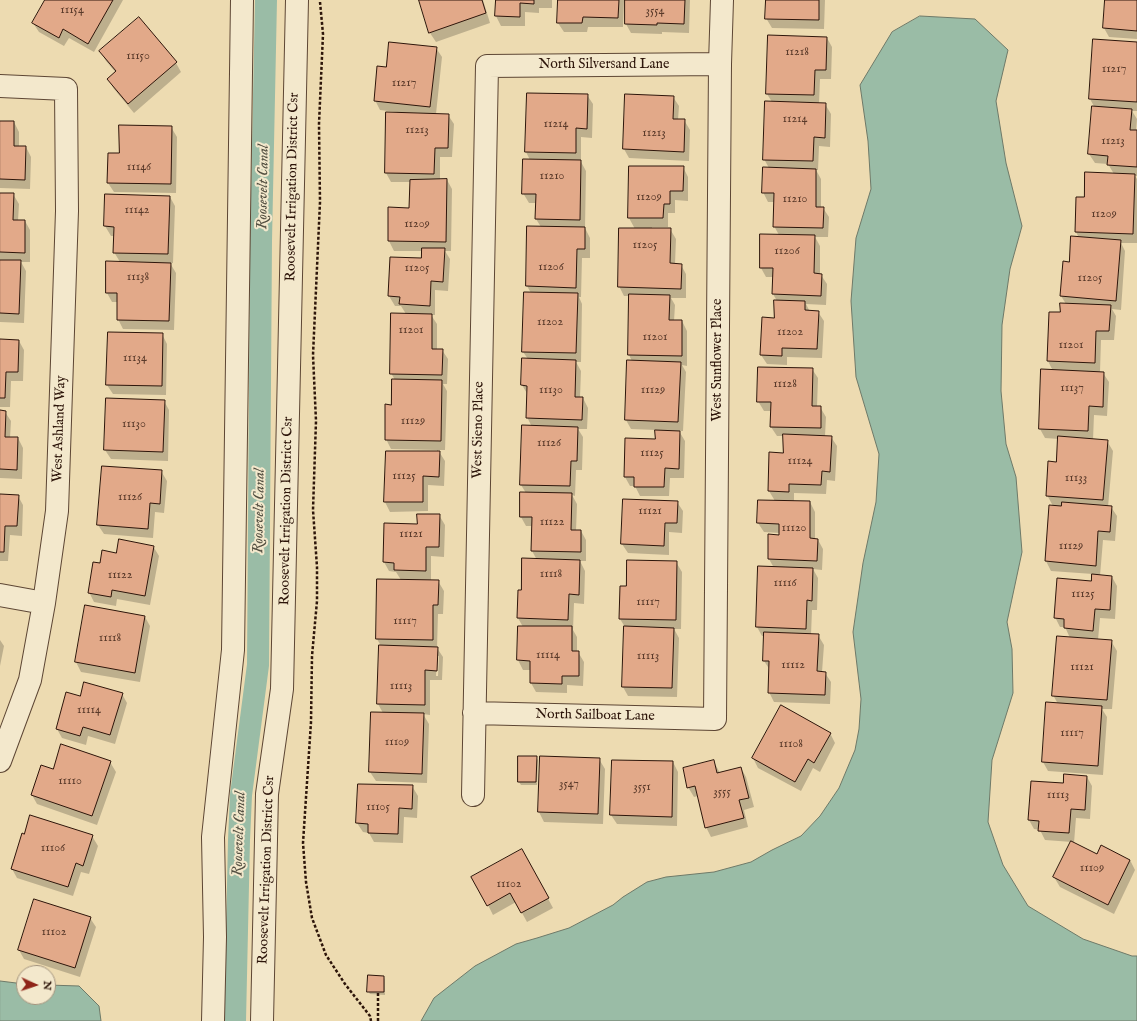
<!DOCTYPE html>
<html>
<head>
<meta charset="utf-8">
<style>
	body { margin:0 }
	#map { position:relative; width:1137px; height:1021px; overflow:hidden; background:#eddbb1; font-family:"IM FELL English",serif }
	canvas { display:block }
	.north { position:absolute; left:16px; top:965px; width:40px; height:40px; box-sizing:border-box; background:#f3e8cc; border:1px solid #a4947e; border-radius:50%; rotate:93deg; font-size:11px; font-weight:700; line-height:16px; text-align:center; color:#2d150a }
	.north::after { content:''; display:block; margin:auto; width:14px; height:18px; background:#8f2418; clip-path:polygon(50% 0,100% 100%,50% 72%,0 100%) }
</style>
</head>
<body>
<div id="map">
<canvas width="1137" height="1021"></canvas>
<div class="north">N</div>
</div>
<script>
const c = document.querySelector('canvas').getContext('2d');
c.lineJoin = 'round';
function fillPath(path, color) {
  c.fillStyle = color;
  c.fill(path, 'evenodd');
}
function strokePath(path, color, width, dash) {
  c.strokeStyle = color;
  c.lineWidth = width;
  c.lineCap = dash ? 'butt' : 'round';
  c.setLineDash(dash || []);
  c.stroke(path);
}
function drawText(font, color, halo, rows, align = 'center') {
  c.font = font + ' "IM FELL English",serif';
  c.lineWidth = 4;
  c.setLineDash([]);
  c.textBaseline = 'middle';
  c.strokeStyle = halo;
  c.fillStyle = color;
  for (const [text, x, y, turn = 0] of rows) {
    c.save();
    c.translate(x, y);
    c.rotate((+turn || 0) * Math.PI / 180);
    c.textAlign = isNaN(turn) ? turn : align;
    if (halo) c.strokeText(text, 0, 0);
    c.fillText(text, 0, 0);
    c.restore();
  }
}
const water = new Path2D(`
	M920,16L975,19L1008,50L996,101L1006,163L1022,226L1010,269L1002,325L1001,391L1006,444L1016,477L1022,552L1007,622L1012,649L1013,693L992,760L988,822L1003,865L1028,906L1083,939L1132,956H1137V1021H421L434,998L475,966L516,944L537,938L569,928L613,905L623,897L647,882L666,877L714,872L751,862L772,850L801,836L820,816L839,788L855,750L859,729L861,699L853,632L863,563L876,502L879,454L856,377L851,301L856,238L871,189L868,141L860,85L892,32Z
	M0,981L24,984V997H48V985L79,986L99,1006L101,1021H0Z`);
fillPath(water, '#9abca6');
strokePath(water, '#6e7968', 1);
fillPath(new Path2D(`
	M46,0H123L94,52L69,38L64,46L39,32L33,23Z
	M420,0H483L490,23L436,42L430,33Z
	M497,0H552V8H539V13L525,12V26H501L496,16Z
	M559,0H624L623,27H588L587,32H564L558,23Z
	M626,0H690L689,33L662,32V34L631,33L626,24Z
	M767,0H825L824,29L772,28L766,18Z
	M1106,0H1137V39L1109,37L1104,28Z
	M138,19L176,63L181,72L134,113L114,89L108,79L116,73L106,61L100,51Z
	M827,38L832,47L831,79H820L819,104H825L831,114L830,147L819,146L818,170H816L821,179V208H823L829,217L828,237H815L820,246V275H821L827,284L826,305L806,304L810,312H818L824,321L822,358L787,357V365L767,364L761,355L775,319L777,301L773,294V277H766L761,268L779,235L774,226L775,202H768L763,192L769,168L764,159L772,102L767,94Z
	M1137,43V111H1132L1137,119L1136,131H1137V176H1135L1137,179V243H1121L1125,251L1121,310L1112,309L1116,316L1114,340H1101L1100,372L1103,373L1109,382L1107,416L1094,415L1093,440L1107,441L1113,451L1108,507H1111L1117,516L1115,541L1103,540L1100,576L1112,577L1117,586L1115,619L1100,618L1098,640L1111,641L1117,651L1112,709H1102L1107,717L1103,775L1048,771L1043,762L1058,704L1053,695L1070,638L1065,627H1060L1055,617L1092,582L1093,574L1051,571L1046,561L1050,506H1053L1047,495L1057,463L1059,439L1045,438L1040,429L1053,371L1048,361L1061,313L1066,304L1061,296L1064,263H1070L1079,238L1076,232L1085,198L1114,174L1108,164L1095,163L1089,154L1095,108L1090,99Z
	M436,48L442,57L436,114L448,115L454,124L452,157H440V180H447L452,189L451,251H445L450,259L448,291L435,290V315H431L437,324V350H442L448,359L447,384H443L447,391L445,450H438L445,461L444,486L428,485V511L390,512L385,502L387,452H437V450L391,449L386,439L392,406L395,380L391,373L406,314L401,306H395L389,296L391,258L422,259L423,251H394L389,241V208L410,209L411,182H391L386,173L397,112L380,110L375,100L387,68Z
	M528,94L587,95L593,104L592,138L581,137V162L586,171L585,228L590,238V258H582L581,297H579L582,304L581,362H576L581,371L580,398H583L588,408L587,429H578L583,437L582,470H576L575,496L572,495L577,504L576,531H581L586,540V561H580L585,571L584,604L574,603L573,630L577,637V652H578L584,662L583,686L567,685V693L536,692L531,683V670H523L518,660V627H523L518,618L522,591L537,560L532,551L533,526H526L521,517L526,493L521,485L532,427L527,417L528,395L522,385L523,359H528L523,352L531,293L527,286L528,227H541L536,219L537,203H529L523,193L530,160L526,152Z
	M626,95L673,97L679,106L678,120H684L690,130L689,161L629,158L624,149Z
	M0,122H14L19,132V147H26L31,157L30,189L0,188Z
	M171,127L177,137L176,193L114,192L108,183L120,154Z
	M683,167L688,177V201L675,200V213H668V227H652V229H670L676,239L675,264L681,265L686,274V298H671L675,305L674,321H682L687,331V366L682,365L686,372L683,431H679L685,441L684,478H670L669,496H640L635,486H630L625,477L656,440V430L631,429L626,420L632,361L629,355L630,296H624L619,286L635,229L629,218Z
	M0,194H13L19,204L18,221H25L30,230V262H21L26,271L24,323L0,322Z
	M170,197L175,206L173,263H170L176,273L174,330L123,329L118,319V302H112L107,293L120,262L114,252L115,236H111L105,226Z
	M162,334L167,344L166,395L113,394L107,385Z
	M0,340L19,341L24,350L23,381H11L10,407H0Z
	M812,369L818,378L817,407H820L826,417L825,436L831,437L837,446L835,481L827,480L826,494L794,493V502H810L815,512V539L818,540L823,549L822,570L813,569L818,578L817,610H812L811,635H818L824,645L822,672L825,673L831,682L830,704L774,702L769,692L770,670L764,661L765,636H762L757,627L774,568L769,559L780,536V533L764,532L758,523L775,501L769,491L784,454V436H777L771,427L772,411H764L758,401Z
	M164,401L169,410L168,461L111,459L105,450Z
	M0,411L5,412L11,421L10,438H18L23,448L22,479L0,478Z
	M161,471L167,481L164,513L155,512L153,538L104,534L98,525Z
	M0,495L18,496L23,505L22,536L10,535L8,561H0Z
	M677,502L683,511L682,533L669,532V555L628,553L622,544Z
	M439,515L445,525L444,557L431,556V581H438L444,591L443,614H438L437,648L443,657L442,680H430V715L423,714L429,724L427,783L376,781L370,772L383,713L378,704L381,646L377,639L401,580L396,572L389,571L384,562L418,525ZM437,656H439L438,676H436Z
	M153,546L159,556L150,605L117,599L116,606L94,602L89,592L100,564L117,554Z
	M676,562L682,572L681,629H674L679,638L677,697L628,696L623,687L625,627L620,619L621,587H627Z
	M86,606L145,617L150,626L140,682L81,672L76,662Z
	M0,640L4,646L0,666Z
	M122,694L127,703L115,744L88,736L86,745L62,738L57,729L81,697Z
	M830,733L835,743L820,772L813,768L801,791L758,768L753,758Z
	M536,757L538,760L537,785H521L519,782Z
	M541,757L599,759L605,769L603,824L544,822L539,812Z
	M613,761L673,762L678,772L677,826L617,824L611,815Z
	M110,762L116,772L97,825L37,804L32,795L53,770Z
	M714,762L720,773L741,768L746,777L754,807L744,810L748,827L711,837L706,827L698,796L694,797L688,787Z
	M1087,777L1092,786L1090,819L1076,818L1074,843L1098,855L1130,860L1135,870L1114,914L1060,887L1054,877L1072,842L1045,840L1040,830L1034,829L1029,820L1064,784Z
	M412,786L418,796L417,818L404,817L403,843L374,842L369,833L363,832L357,823Z
	M92,836L98,846L89,874L81,872L73,896L17,878L12,869Z
	M527,859L553,908L527,922L516,902L493,915L488,905Z
	M90,918L96,927L80,977L24,959L19,950Z
	M384,977L385,980V995L370,994L368,991Z`), '#0003');
strokePath(new Path2D(`
	M235,1021L239,840L241,795L258,665L261,241L266,0`), '#9abca6', 22);
const building = new Path2D(`
	M45,0H113L88,44L63,29L59,38L32,23Z
	M419,0H482L486,13L429,33Z
	M496,0H534V4L520,3V17L495,16Z
	M558,0H619L618,18L583,17L582,23H557Z
	M625,0H685L684,24L657,23V25L625,24Z
	M766,0H819V20L765,19Z
	M1105,0H1137V31L1103,28Z
	M139,17L177,62L128,104L107,79L116,71L99,51Z
	M768,35L827,37L826,70H815L814,95L766,94Z
	M1093,39L1137,42V102L1089,99Z
	M389,42L437,47L430,107L374,101L377,66L386,67Z
	M527,93L588,94L587,129L576,128V153L525,152Z
	M625,94L674,96L673,119H685L684,152L623,149Z
	M765,101L826,103L825,138L814,137L813,161L763,160Z
	M1092,106L1132,109L1130,130H1137V167L1107,165L1108,156L1088,154Z
	M386,112L449,114L448,148H435L434,174L385,173Z
	M0,121H14V146H26L25,180L0,179Z
	M119,125L172,126L171,184L107,183L108,153H119Z
	M523,159L581,160L580,220L535,219L536,194H522Z
	M629,166H684L683,191H670V204H664L663,218H628Z
	M763,167L816,169V207H824L823,228L773,227L774,193H762Z
	M1085,172L1135,174L1133,234L1075,232L1076,197H1084Z
	M447,179L446,242L388,241V207L409,208L410,180Z
	M0,193H14L13,220H25V253L0,252Z
	M105,194L170,196L168,254L113,253L114,227L104,226Z
	M527,226L585,227V249H577L576,288L526,286Z
	M619,228H671L670,263L682,264L681,289L618,287Z
	M760,234L815,235L814,273L822,274L821,296L772,294L773,268H760Z
	M1071,236L1121,240L1116,301L1060,296L1063,261L1069,262Z
	M422,248H445L443,282L431,281L430,306L399,304L400,297L388,296L390,257L421,258Z
	M0,260H21L19,314L0,313Z
	M106,261L171,263L169,321L117,320V293H106Z
	M524,292L578,293L576,353L522,352Z
	M629,294L670,295L669,320H682V356L628,355Z
	M774,300L805,301V310L819,311L817,349L782,348V356L760,355L762,317L774,318Z
	M1060,303L1111,305L1109,331H1096L1095,363L1047,361L1049,312H1060Z
	M391,313L432,314V349H443L442,375L390,374Z
	M108,332L163,333L162,386L106,385Z
	M0,339L19,340L18,372H6L5,398H0Z
	M522,358L576,360L575,397H583L582,420L526,418L527,386L521,385Z
	M627,360L681,362L678,422L625,420Z
	M758,367L813,368L812,406H821V428L770,427L771,402H757Z
	M1041,369L1104,372L1103,407L1089,406L1088,431L1039,429Z
	M392,379L442,380L441,441L385,440V404L391,405Z
	M106,398L165,400L163,452L104,450Z
	M0,410L6,411L5,437H18L17,470L0,469Z
	M522,425L578,427L577,461H571L570,486L520,485Z
	M655,430L680,431L679,469L665,468L664,487H634V477H624L625,438L655,439Z
	M783,434L832,436L830,472L822,471L821,485L789,484V492L768,491L769,452L783,453Z
	M1058,436L1108,440L1103,500L1046,496L1048,461L1056,462Z
	M386,451H440L439,477L423,476V502H384Z
	M102,466L162,470L160,504L150,503L148,529L97,525Z
	M520,492L572,493L571,530H581V552L531,551L532,517H520Z
	M0,494L19,495L17,526H5L4,552H0Z
	M623,499L678,501L677,523H665L664,546L621,544Z
	M758,500L810,501V538L818,539L817,561L768,559V534L779,535V524L757,523Z
	M1062,502L1112,506L1110,532L1098,531L1096,566L1045,561L1049,505L1061,506Z
	M417,514H440L439,547H426V571L394,570V563L383,562L384,523L417,524Z
	M119,539L154,546L145,596L112,590L111,597L88,593L93,562L100,563L102,550L116,553Z
	M522,558L580,560L579,595L569,594L568,620L517,618L518,590H521Z
	M627,560L677,561L676,620L619,619L620,586H626Z
	M758,566L813,568L812,601L807,600L806,629L756,627Z
	M1092,574L1112,576L1110,610L1095,609L1093,631L1064,628V619L1054,618L1057,578L1091,581Z
	M377,579L439,580L438,605H433V640L376,639Z
	M85,605L145,616L135,673L75,662Z
	M518,626H572V651H579V676H562V684L530,683V661L517,660Z
	M624,626L674,628L672,688L622,687Z
	M764,632L819,634L817,671L826,672L825,695L768,693L769,661H763Z
	M1057,636L1112,640L1107,700L1052,696Z
	M379,645L438,647L437,671L425,670V705L377,704Z
	M84,682L123,693L110,735L83,727L80,736L56,729L66,692L80,696Z
	M1046,702L1102,706L1098,766L1042,762Z
	M781,705L831,733L814,763L808,759L795,782L752,758Z
	M371,712L424,713L422,774L369,772Z
	M61,744L111,761L92,816L31,795L41,765L53,769Z
	M518,756H537L536,782H518Z
	M540,756L600,758L598,814L538,812Z
	M612,760L673,761L672,817L610,815Z
	M714,760L717,773L741,767L749,798L739,800L744,818L705,828L695,786L687,788L683,768Z
	M1064,774L1087,776L1085,810L1071,809L1069,833L1038,831L1039,821L1028,820L1031,781L1063,783Z
	M358,784L413,785L412,809L399,808L398,834L368,833V824L356,823Z
	M30,815L93,835L83,866L76,863L68,887L11,869L22,833L24,834Z
	M1071,841L1097,854L1101,845L1130,860L1108,905L1053,877Z
	M522,849L549,898L521,913L510,893L487,906L471,877Z
	M34,899L91,917L75,968L18,950Z
	M368,975L384,976V992H367Z`);
fillPath(building, '#e2a989');
strokePath(building, '#2d150a', 1);
const minor = new Path2D(`
	M0,86L66,89L67,211L57,511L44,603L30,680L0,761
	M0,595L44,603
	M474,713L715,719L720,64L722,0
	M473,795L487,66L720,64
	M213,1021L215,937L213,837L233,650L242,0
	M262,1021L267,794L282,689L297,0`);
strokePath(minor, '#5d4634', 24);
strokePath(new Path2D(`
	M320,2L323,34L319,124L320,202L313,355L316,421L313,510L317,567V601L312,656L311,722L303,843L306,882L312,918L326,955L345,984L370,1016L371,1021
	M378,1021V992`), '#2d150a', 2.5, [3, 2]);
strokePath(minor, '#f3e8cc', 22);
drawText('12px', '#5a3a2a', null, [
	["11154",72,11],
	["3554",655,12],
	["11218",797,53],
	["11150",138,57],
	["11217",1114,70],
	["11217",404,84],
	["11214",795,120],
	["11214",556,125],
	["11213",417,131],
	["11213",654,134],
	["11213",1113,142],
	["11146",139,168],
	["11210",552,177],
	["11209",649,198],
	["11210",795,200],
	["11142",137,211],
	["11209",1104,215],
	["11209",417,225],
	["11205",645,246],
	["11206",787,252],
	["11206",551,268],
	["11205",417,269],
	["11138",138,278],
	["11205",1090,279],
	["11202",550,323],
	["11201",411,331],
	["11202",790,333],
	["11201",655,338],
	["11201",1071,346],
	["11134",135,359],
	["11128",785,385],
	["11137",1072,389],
	["11130",551,391],
	["11129",653,391],
	["11129",413,422],
	["11130",134,425],
	["11126",549,444],
	["11125",652,454],
	["11124",800,462],
	["11125",404,477],
	["11133",1076,479],
	["11126",130,498],
	["11121",650,512],
	["11122",552,523],
	["11120",794,529],
	["11121",411,535],
	["11129",1071,547],
	["11118",551,575],
	["11122",120,576],
	["11116",785,584],
	["11125",1083,595],
	["11117",648,603],
	["11117",405,622],
	["11118",110,639],
	["11114",548,656],
	["11113",648,657],
	["11112",793,666],
	["11121",1082,668],
	["11113",401,687],
	["11114",89,711],
	["11117",1072,734],
	["11109",397,743],
	["11108",791,745],
	["11110",70,782],
	["3547",569,785],
	["3551",642,788],
	["3555",722,793],
	["11113",1058,796],
	["11105",378,808],
	["11106",53,849],
	["11109",1092,869],
	["11102",509,885],
	["11102",54,933]
]);
drawText('14px', '#2d150a', '#f3e8cc', [
	["North Silversand Lane",604,65],
	["Roosevelt Irrigation District Csr",293,187,-89],
	["West Sunflower Place",718,360,-90],
	["West Ashland Way",60,429,-88],
	["West Sieno Place",479,430,-89],
	["Roosevelt Irrigation District Csr",287,511,-89],
	["North Sailboat Lane",595,716,1],
	["Roosevelt Irrigation District Csr",267,870,-88]
]);
drawText('italic 15px', '#534f41', '#f3e8cc', [
	["Roosevelt Canal",264,187,-89],
	["Roosevelt Canal",260,511,-89],
	["Roosevelt Canal",240,834,-88]
]);
</script>
</body>
</html>
